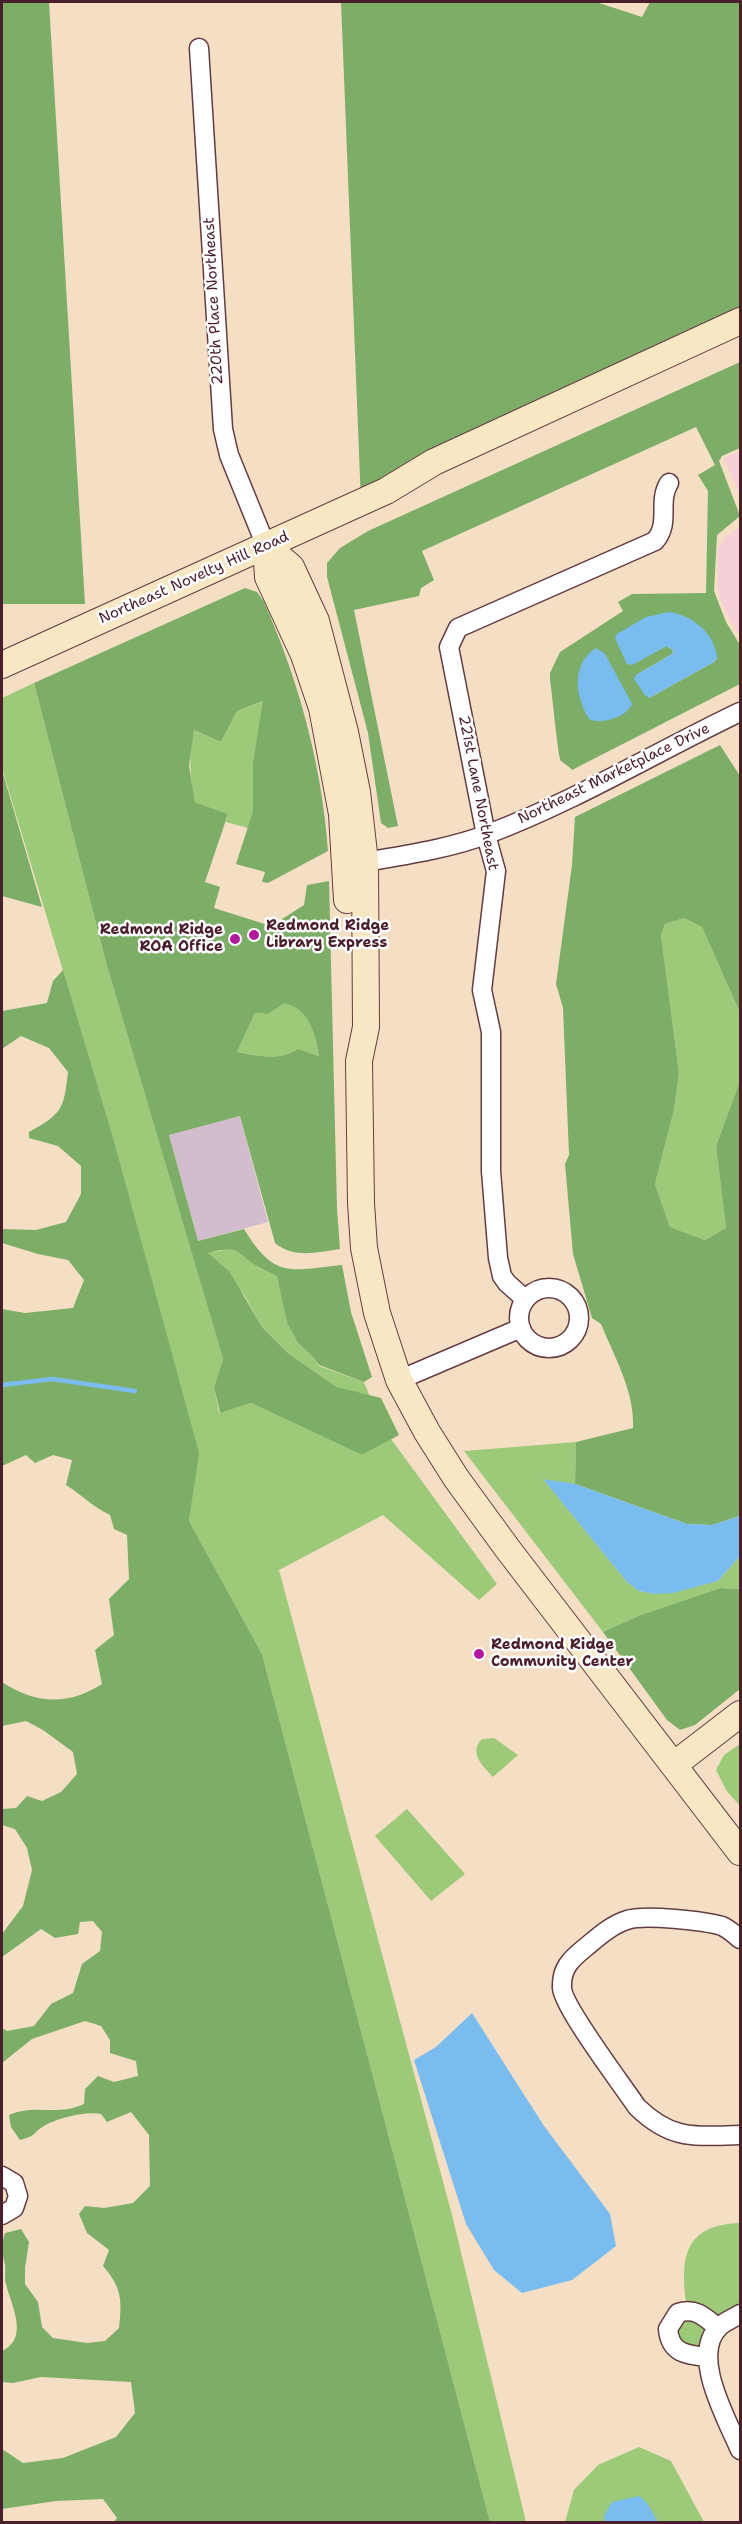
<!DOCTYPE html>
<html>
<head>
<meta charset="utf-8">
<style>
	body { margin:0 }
	#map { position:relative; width:742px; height:2524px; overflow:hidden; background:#f4dfc4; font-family:"Shantell Sans",sans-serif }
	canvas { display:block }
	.frame { position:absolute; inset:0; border:3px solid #4a1f2b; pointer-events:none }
</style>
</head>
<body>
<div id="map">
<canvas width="742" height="2524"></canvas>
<div class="frame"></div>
</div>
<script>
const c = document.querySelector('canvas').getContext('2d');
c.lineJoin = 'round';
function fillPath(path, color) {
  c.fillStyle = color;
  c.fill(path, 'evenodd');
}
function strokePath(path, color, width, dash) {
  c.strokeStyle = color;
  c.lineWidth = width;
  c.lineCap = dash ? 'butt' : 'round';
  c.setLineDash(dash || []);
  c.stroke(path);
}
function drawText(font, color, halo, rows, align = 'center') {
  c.font = font + ' "Shantell Sans",sans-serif';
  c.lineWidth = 5;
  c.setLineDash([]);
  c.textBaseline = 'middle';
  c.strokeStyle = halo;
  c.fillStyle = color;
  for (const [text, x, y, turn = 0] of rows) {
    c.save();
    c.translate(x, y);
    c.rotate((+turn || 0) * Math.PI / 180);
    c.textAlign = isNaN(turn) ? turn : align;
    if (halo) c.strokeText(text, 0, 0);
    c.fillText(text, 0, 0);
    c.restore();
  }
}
fillPath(new Path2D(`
	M740,451V496L724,458Z
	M740,527V637L723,606L718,589V548L725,537Z`), '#f6cfd9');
fillPath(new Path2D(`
	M240,1116L268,1222L198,1241L169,1135Z`), '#d1bdcb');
fillPath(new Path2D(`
	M34,683L107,966L223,1359L214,1387L219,1413L251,1403L362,1455L391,1439L497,1584L479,1600L383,1515L279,1570L452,2215L526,2522H490L262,1654L189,1521L198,1453L113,1137L2,768V698Z
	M264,701L253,762V811L248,828L226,822L228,814L195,802C190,776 188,756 194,730L221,742L237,711Z
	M684,918L702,927L740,1013V1081L716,1146L726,1228L705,1240L670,1227L655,1184L674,1110L679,1073L661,935L665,924Z
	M284,1002C310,1009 315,1033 319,1056L298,1049C281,1061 256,1056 237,1052L255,1013L268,1014Z
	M229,1249L242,1253L259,1268L278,1276L287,1323L298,1343L312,1356L319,1366L364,1382L370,1397L337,1387L289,1354L262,1327L244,1295L208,1253Z
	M576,1442L575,1484L544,1480L627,1582L639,1591L655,1594L697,1586L718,1581L740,1556V1589L720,1588L638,1616L603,1632L464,1451Z
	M494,1738L518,1755L493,1777C483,1766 468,1753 482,1739Z
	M740,1744V1806L726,1790L716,1770L724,1755Z
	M407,1809L465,1874L431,1901L375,1836Z
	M740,2223V2314L709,2349L679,2352L672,2320L687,2309C680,2260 682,2225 740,2223Z
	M639,2447L671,2461L704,2522H565L574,2490L598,2465Z`), '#9cca78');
fillPath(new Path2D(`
	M2,2H49L85,604H2Z
	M341,2H596L642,17L650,2H740V321L361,503Z
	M740,362V448L722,456L719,461L740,516L717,535L714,591L726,622L740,645V684L572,770C569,766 564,764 561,761C558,757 552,691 550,680V673L560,652L623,611L618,602L632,594L706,593L708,491L698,475L715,465L696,427L422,551L434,580L421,588L419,596L354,610L398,826L388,828L381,823L368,733L327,577V563L340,548L368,531ZM703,629L717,658L714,662L649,698L636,675L672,654L673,650L667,646Z
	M245,588L257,592L264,602C299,681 322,766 328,851L268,883L262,882L265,872L236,864L253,811V762L263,701L237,711L221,742L194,730L189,766L195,802L228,814L205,882L220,887L214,908L271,926L304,905L307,885L329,881L337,1209L340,1249C318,1252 294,1259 275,1243L240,1116L169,1135L198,1241L244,1229C275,1280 290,1270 342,1265L351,1312L372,1377L364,1382L319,1365L312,1356L298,1343L287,1323L277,1276C272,1273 265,1271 260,1268C235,1253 241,1244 208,1253L229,1271L262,1327L289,1354L337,1387L381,1398L399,1435L362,1455L251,1403L220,1413L214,1387L223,1359L107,966L34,683ZM284,1003C309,1008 315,1033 319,1056L298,1049C281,1061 256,1056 237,1052L255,1013L268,1014Z
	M720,745L740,776V1013L702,927L684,918L665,924L661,935L679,1073L674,1110L655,1184L670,1227L705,1240L726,1228L716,1146L740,1081V1516L712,1525L687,1524L575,1484L576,1442L633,1428C635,1392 614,1356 601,1324L592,1318L573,1254L565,1164L569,1155L563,1008L556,984L572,865L575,817Z
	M2,770L42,907L2,896Z
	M63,970L113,1137L199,1453L189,1521L262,1654L490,2522H114L117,2518L103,2499L56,2501L2,2509V2449L23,2463L63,2458L116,2437L135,2413L131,2382L41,2377L13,2383L2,2382V2351C30,2338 11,2305 6,2284C4,2278 6,2271 5,2265C2,2253 1,2245 5,2233L21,2229L29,2242L25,2268V2284L38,2302L42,2327L53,2338L87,2343L105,2341L119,2328C122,2300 122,2288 103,2266L109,2250L87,2233L79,2214L85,2206L104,2208L133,2203L150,2186L149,2135L131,2112L107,2122L101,2114C87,2111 57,2118 44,2126C32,2133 37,2136 20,2140L11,2127L9,2115C37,2103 55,2117 84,2104L85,2089L98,2076L114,2082L138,2076L136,2061L110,2053V2040L101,2026L85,2021L32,2039L2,2063V2028L7,2031L34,2026L51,2004L73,1993L82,1964L100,1951L102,1932L93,1921L80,1922L78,1934L55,1938L41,1929L2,1957V1934L23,1906L32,1870L27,1848L15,1829L2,1825V1809L16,1808L27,1796L42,1801L61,1792L77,1774L73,1752L43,1730L26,1721L2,1726V1682C35,1704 68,1706 102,1684L95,1650L114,1635L109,1599L129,1579L127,1535L114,1529L110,1515C93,1507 82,1495 66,1485L72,1460L53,1455L35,1463L26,1455L2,1466V1309L25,1313L73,1308L84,1280L68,1260L38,1254L2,1243V1229L36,1230L66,1222L81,1194V1166L58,1146L29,1138V1132C62,1114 64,1109 68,1072L49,1048L21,1036L2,1049V1011L47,1003L53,981Z
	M720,1588L740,1589V1689L695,1725L680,1730L667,1720L603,1632L638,1616Z`), '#7dae68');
fillPath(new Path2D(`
	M669,612C692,615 715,633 717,658L714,662L649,698L645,695L634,679L636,675L672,654L673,650L667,646L632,665L627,664L615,638L617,634L646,617Z
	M596,648L605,654L632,704C627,717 601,725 589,719C575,696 571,664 596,648Z
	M543,1479L575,1484L687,1524L712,1525L740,1516V1556L718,1581L673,1593L655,1594L639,1591L627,1582Z
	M472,2013L544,2126L610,2214L616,2246L572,2280L522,2293L494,2270L466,2224L414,2060L436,2047Z
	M639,2496L647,2503L658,2522H605L604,2516L612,2502Z`), '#79bcef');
strokePath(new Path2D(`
	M2,1385L52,1379L135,1391`), '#79bcef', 4.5);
const street = new Path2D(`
	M199,48L223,429L229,455L266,546
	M354,864C398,856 446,850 488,834C576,801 656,752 740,712
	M519 1318a30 30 0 1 1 60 0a30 30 0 1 1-60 0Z
	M525,1299L507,1283L502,1276L498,1258L491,1171V1032L482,990L496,871L486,835L449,647L458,628L655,541C671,523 657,502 669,483
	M399,1380L521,1328
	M740,1939C735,1935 729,1929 722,1926C705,1921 644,1914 627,1920C611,1925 598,1937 586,1947C571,1959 561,1968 562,1988C563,2007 623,2086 637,2107C672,2141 695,2136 740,2135
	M2,2176L14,2183L18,2196L14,2208L2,2215
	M740,2314C734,2318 726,2321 720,2326C689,2354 727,2419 740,2450
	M707,2357C686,2355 670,2353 668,2329L678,2313C695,2307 705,2317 718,2328`);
const secondary = new Path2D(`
	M266,546L291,567L316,621L345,732L357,792L365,862L366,1027L359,1061L361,1203L364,1248L377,1313L399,1380L427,1432L456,1478L507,1548L740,1852
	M266,546L268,577L304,655L322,708L342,814L347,900
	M2,665L386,491L434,462L740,321
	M675,1764L740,1714`);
strokePath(street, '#643c42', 21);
strokePath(secondary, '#643c42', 28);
strokePath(street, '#fff', 18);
strokePath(secondary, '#f7e8c3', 26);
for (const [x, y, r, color] of [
	[254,935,6,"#b5179e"],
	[235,939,6,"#b5179e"],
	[479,1654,6,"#b5179e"]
]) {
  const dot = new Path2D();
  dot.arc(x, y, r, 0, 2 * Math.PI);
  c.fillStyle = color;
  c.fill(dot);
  strokePath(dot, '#fff', 2);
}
drawText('15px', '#4a1f2b', '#fff', [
	["220th Place Northeast",214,301,-93],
	["Northeast Novelty Hill Road",194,578,-24],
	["Northeast Marketplace Drive",614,774,-26],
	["221st Lane Northeast",478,793,79]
]);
drawText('bold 15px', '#4a1f2b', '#fff', [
	["Redmond Ridge",266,926],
	["Library Express",266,943],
	["Redmond Ridge",223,930,"right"],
	["ROA Office",223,947,"right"],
	["Redmond Ridge",491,1645],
	["Community Center",491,1662]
], 'left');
</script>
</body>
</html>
